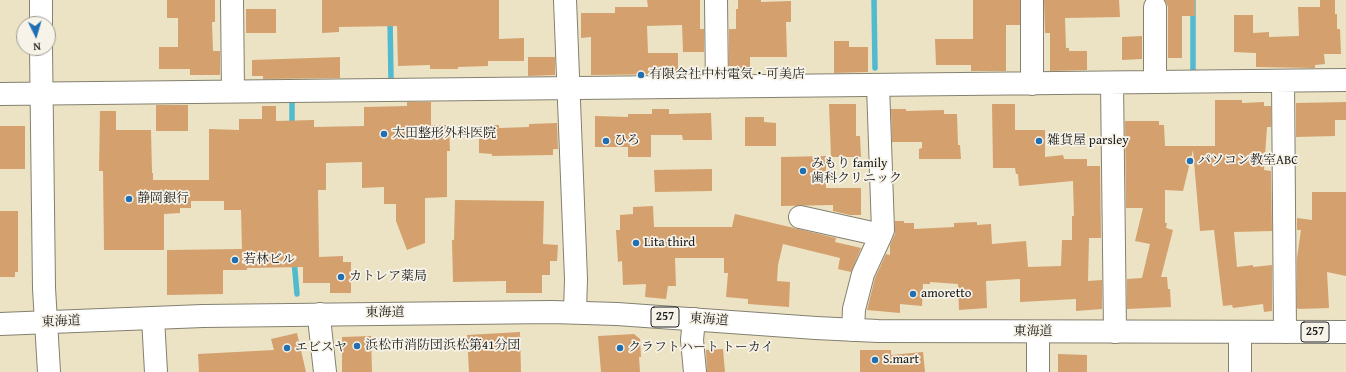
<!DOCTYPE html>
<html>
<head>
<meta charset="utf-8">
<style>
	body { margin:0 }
	#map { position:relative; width:1346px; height:372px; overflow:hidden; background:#ece3c4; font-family:"Gentium Book Plus",serif }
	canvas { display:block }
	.north { position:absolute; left:16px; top:16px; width:40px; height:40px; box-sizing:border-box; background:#f7f3e8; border:1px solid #9f9d96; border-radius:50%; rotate:175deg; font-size:11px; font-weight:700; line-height:16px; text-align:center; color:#1c1c1c }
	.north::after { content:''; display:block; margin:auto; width:14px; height:18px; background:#1f6fb2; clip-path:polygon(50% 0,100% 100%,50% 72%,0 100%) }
</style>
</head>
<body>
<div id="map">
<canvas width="1346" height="372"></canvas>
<div class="north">N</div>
</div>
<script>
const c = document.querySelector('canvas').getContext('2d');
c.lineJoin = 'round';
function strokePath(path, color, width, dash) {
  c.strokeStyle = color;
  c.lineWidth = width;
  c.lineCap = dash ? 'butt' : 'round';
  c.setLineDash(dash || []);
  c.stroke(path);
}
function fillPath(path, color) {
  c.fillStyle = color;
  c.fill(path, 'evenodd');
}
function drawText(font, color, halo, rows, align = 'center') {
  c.font = font + ' "Gentium Book Plus","Noto Serif JP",serif';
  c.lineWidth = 3.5;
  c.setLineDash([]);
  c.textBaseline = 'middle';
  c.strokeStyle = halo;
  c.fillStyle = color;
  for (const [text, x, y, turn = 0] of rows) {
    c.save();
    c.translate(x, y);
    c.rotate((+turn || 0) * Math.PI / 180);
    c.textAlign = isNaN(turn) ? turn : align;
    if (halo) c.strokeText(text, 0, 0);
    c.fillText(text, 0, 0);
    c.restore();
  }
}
strokePath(new Path2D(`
	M874,0L875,68
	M1193,0V72
	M390,19L391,79
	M292,102V128
	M294,260L297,294`), '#51bacf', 5.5);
fillPath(new Path2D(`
	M167,0H215V22H212L213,51H220V75H190V69H159V47H178V18H167Z
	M322,0H499V39L524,38V61H488V66L458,67V69H430V65L398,66L397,26L339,27V32L322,33Z
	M647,0H700V29H704V52H683L682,25L647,26L648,53H678V74L591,75V37L581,38V13H615V7H648Z
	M738,0H761V2L791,1V22H786L787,57H750V74H736V68H729V29H736V9H738Z
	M973,0H1020V25H1006V71H971V65H936L935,39H973Z
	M1044,0H1119L1120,17L1065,18L1066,48H1069V51H1087V70L1050,71V33H1045Z
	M1165,0H1195V16H1182V58H1168V7Z
	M1320,0H1335V14H1337V29H1340L1341,54H1324L1325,64L1315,65V68L1256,67V53L1234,52V15H1253V33L1269,32V37L1299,36L1298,7H1320Z
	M246,9H276V33H246Z
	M1142,36V59L1122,60V37Z
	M834,41H849V47H868V72L834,73Z
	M340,57V78L263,79V76H252V60Z
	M528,57H555V75L528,76Z
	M1215,100H1242V103L1264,102V106H1271V127H1267L1264,170L1271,171L1272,231L1234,232L1237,267L1253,265V267L1272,265V311L1264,312L1263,304L1233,308L1232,305L1223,306L1214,230L1200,231L1193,150L1183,191L1165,190V223H1167L1166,228L1173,230L1161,277H1167L1168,289H1170L1171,307L1127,309V279L1142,278L1150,244L1135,241L1143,208H1126L1125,121H1159V125H1164L1165,146H1215Z
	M407,102H431V125H449L450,151H447V197L425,198V243L407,250L396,221V204H384V187L362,188V162L326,163V190H318L319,257L343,256V262H351V293H330V283H303V267L247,268V270H223V294L167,295V250L242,249L241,210H224V201H191V208H180V213L164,214V250H104L103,171H99L100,111H116V130H151L152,173H153V180H209V129L239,130V119H262V106H276V121L314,120V127L364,126V107L407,106Z
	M1346,102V120H1335V136L1296,137V103Z
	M829,104H856V136H860L861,157H831Z
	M992,104H1015V130H1045V157L1063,155L1064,159H1087V166H1100L1101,238H1089L1088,281L1102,280V309L1076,311V299L1020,302V279L986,281L987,308L959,310L958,284L930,282V284H923L922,306L900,304V313L867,310L875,278L886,254L890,255V245L895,234V221H904V223H914V229L954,227V223L977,222V225L991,224L992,244L1026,241L1028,267L1061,266L1062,240H1072V216H1074L1073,181L1019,186L1018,174H1016L1015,168H993Z
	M156,105H188V131H156Z
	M652,109H669V114L711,113L712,140H683L682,135H651V157H628V147H595V116L628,117V114H652Z
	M891,109H906V111L944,110V114H957L958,145H960L961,159H919V149L922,148V142H892Z
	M745,117H764V122L776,123V146H745Z
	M557,123L558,149H553V155L492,156V154L479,153V125H499V128L529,127V124Z
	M0,126H25V169H0Z
	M826,156V188H861V215H850L833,211V205L781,206V157Z
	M712,169V191L655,192L654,170Z
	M1312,192H1346V276L1327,272L1329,308L1299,309L1297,308V258L1301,230H1297V218L1312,220Z
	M455,200L544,201L543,244L558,245L557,261H550V275H542V293H506V281L453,282L452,240H454Z
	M653,206L654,227H732L735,214L836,238L835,242L861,248L851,272L838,269L840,258L783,244L778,265L777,281L790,282L789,307L748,304V299L726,297L728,273H724V258H675L676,286H668L666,299L645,297L646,284L623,285L622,261L618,262L616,230H620V215L633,214V207Z
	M0,211H18V272H15V277H0Z
	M520,332L521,372H469L467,335Z
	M297,333L306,372H199L198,354L274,350L271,339Z
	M634,334L640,339L641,357H639L640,372H601L598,336Z
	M371,336L372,372H342V337Z
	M723,349L725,372H707L706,350Z
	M860,350H891V355L923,352L925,372H860Z
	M1058,354L1087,355V372H1058Z`), '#d4a06d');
const minor = new Path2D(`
	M41,0V24
	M232,0L233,91
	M565,0L576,279L575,312
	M716,0L717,87
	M1032,0V84
	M1155,7V82
	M41,48L44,288L49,372
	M1283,81L1285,332
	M1112,83L1115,332
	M0,94L1346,80
	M800,217L881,235L883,230L878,85
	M320,314V327L325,372
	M153,318L156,372
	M694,319L692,340L695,372
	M853,330L854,309L863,274L881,235
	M1038,332V372
	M1240,332V372`);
const highway = new Path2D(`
	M0,324L203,316L552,312L617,314L816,328L878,331L1346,332`);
strokePath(minor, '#848070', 24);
strokePath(highway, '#848070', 24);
strokePath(minor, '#fff', 22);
strokePath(highway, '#fff', 22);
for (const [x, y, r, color] of [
	[641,75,4,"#1f6fb2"],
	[384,134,4,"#1f6fb2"],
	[606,141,4,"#1f6fb2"],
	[1039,141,4,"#1f6fb2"],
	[1190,161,4,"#1f6fb2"],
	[803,171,4,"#1f6fb2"],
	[129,199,4,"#1f6fb2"],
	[636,243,4,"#1f6fb2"],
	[235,260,4,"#1f6fb2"],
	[341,277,4,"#1f6fb2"],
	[913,294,4,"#1f6fb2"],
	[357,346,4,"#1f6fb2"],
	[287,348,4,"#1f6fb2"],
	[620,348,4,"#1f6fb2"],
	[875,360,4,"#1f6fb2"]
]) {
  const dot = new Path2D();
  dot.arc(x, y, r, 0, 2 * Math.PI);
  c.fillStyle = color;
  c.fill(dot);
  strokePath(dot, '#f7f3e8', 1.5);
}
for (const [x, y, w] of [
	[665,317,28],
	[1315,332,28]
]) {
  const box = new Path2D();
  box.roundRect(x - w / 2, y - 10, w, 20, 3);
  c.fillStyle = '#f7f3e8';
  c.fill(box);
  strokePath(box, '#1c1c1c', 1);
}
drawText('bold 12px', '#1c1c1c', null, [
	["257",665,317],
	["257",1315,332]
]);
drawText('13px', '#1c1c1c', '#f7f3e8', [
	["有限会社中村電気・可美店",649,75],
	["太田整形外科医院",392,134],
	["ひろ",614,141],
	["雑貨屋 parsley",1047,141],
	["パソコン教室ABC",1198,161],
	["みもり family",811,164],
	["歯科クリニック",811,179],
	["静岡銀行",137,199],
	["Lita third",644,243],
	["若林ビル",243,260],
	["カトレア薬局",349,277],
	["amoretto",921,294],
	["浜松市消防団浜松第41分団",365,346],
	["エビスヤ",295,348],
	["クラフトハート トーカイ",628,348],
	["S.mart",883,360]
], 'left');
drawText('13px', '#1c1c1c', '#f7f3e8', [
	["東海道",385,313,-1],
	["東海道",709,320,4],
	["東海道",61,322,-3],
	["東海道",1033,332]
]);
</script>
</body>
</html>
